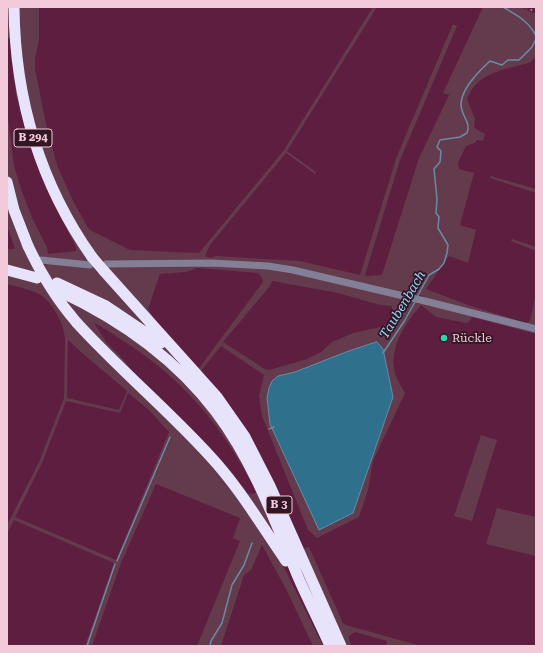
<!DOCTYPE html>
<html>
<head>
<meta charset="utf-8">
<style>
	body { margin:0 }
	#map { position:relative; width:543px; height:653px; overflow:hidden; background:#5d1e3f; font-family:"Roboto Serif",serif }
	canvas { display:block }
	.frame { position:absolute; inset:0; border:8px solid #f2cada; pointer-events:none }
</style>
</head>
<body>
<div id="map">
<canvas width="543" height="653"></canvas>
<div class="frame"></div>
</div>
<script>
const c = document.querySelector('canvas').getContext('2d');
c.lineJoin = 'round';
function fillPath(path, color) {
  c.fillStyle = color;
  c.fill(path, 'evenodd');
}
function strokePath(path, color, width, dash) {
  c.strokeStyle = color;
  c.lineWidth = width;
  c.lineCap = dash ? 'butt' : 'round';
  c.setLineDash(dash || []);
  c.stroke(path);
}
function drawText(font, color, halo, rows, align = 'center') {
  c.font = font + ' "Roboto Serif",serif';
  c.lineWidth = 3.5;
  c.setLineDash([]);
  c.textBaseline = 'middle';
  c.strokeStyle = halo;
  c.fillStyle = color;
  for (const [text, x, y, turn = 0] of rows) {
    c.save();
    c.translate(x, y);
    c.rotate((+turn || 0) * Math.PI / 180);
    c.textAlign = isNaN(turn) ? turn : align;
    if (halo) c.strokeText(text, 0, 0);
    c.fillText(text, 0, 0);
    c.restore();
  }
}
fillPath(new Path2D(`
	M7,7H39V39L35,59V69L46,124L57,165L73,201L87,226L90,230L130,250L199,253L284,150L373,7H377L287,151L316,172L315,174L286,153L210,245L205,256L211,258L216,256L300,261L360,275L396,159L410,125L453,24L457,26L400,160L365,275L367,276L382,275L419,158L449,95L443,93L483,7H520L536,14V56L531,62C506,70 478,71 467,99L475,119L474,127L479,131L485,134L483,141L477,140L475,143L466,146L458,163L459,169L474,173L460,225L476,230L468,263L449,256L426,289L471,306L526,323L530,321L536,293V334L472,317L469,322L466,323L436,317L421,305C405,324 387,349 396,376C398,382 402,387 405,393L373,461L368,490L359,517L317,538L308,530L262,416L259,396L264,375L221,346L201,371L226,402L249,435L268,473L303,549L309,547L343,623L346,625L421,646H386L387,641L355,632L349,636V640L352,646H344L249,439L245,441L273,498L338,646H333L269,500L241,442L236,445L259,493L285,550L278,555L323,646H313L286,589L262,545L251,570L244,575L221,646H197L240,541L233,538L240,518L156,484L121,563L92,646H85L114,563L14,520L7,534V525L39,462L64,398L65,339C64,324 54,305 42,296C37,291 15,286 7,284V249H15L7,226V110L14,166L22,192L33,220L47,247L48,254L76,251V247L48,192L30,146L16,95L10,38H7ZM32,243C45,271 61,296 81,319L74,326C53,305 36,275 24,248ZM87,256L99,258L110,272L97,270ZM197,268L258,273L262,278L263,282L199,368L155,320L148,309L160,274L186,272ZM272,281L338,293L380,305L392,306V317L389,322L381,327L353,333L332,342L321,352L307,359L269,370L265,369L223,342L270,286ZM410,293L423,296L421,304L408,301ZM94,323C101,326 110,332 117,337C168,368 211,411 240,463C246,473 252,482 256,493L248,494L233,474L195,433L133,372L123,359L107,343ZM68,340L81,352L127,391L119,410L67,398ZM128,393L148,409L169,432L116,560L15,517L42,463L66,401L120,413Z
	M491,176L536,189V193L490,178Z
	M512,239L536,247V251L511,241Z
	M481,435L497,440L472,521L454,516Z
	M497,508L536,517V556L486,544Z`), '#643a4d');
const water = new Path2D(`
	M377,342L383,349L393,397L353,513L319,530L270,424L267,398L269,388L272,381L278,376L295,372L346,352Z`);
fillPath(water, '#2f708d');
strokePath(water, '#6a8ba4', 1);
strokePath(new Path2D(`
	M503,7C516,15 529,21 536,36
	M417,297L429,275L439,269L444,263L447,253L448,245L438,228L439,217L436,213L437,199L434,169L440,162L441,151L437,147L440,140L460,137L467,133C470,124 466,121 463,113C454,95 478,72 490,61L502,65L508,60H519L532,47L536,39
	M383,353L405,320L416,300
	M269,429L274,427
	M117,561L170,437
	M87,646L115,564
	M210,646L211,641L222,623L232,585L244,565L252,543`), '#6a8ba4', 1.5);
strokePath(new Path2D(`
	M41,260L90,265
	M106,264L211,263L268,266L293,270L429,302L536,329`), '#827f96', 7);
strokePath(new Path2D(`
	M14,7C15,98 39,182 92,257
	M7,182L14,210L28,246
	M7,270L37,278
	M104,271L217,397L245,437L270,486L341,646
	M57,283L106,306L161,343
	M59,291C119,319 176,359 216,412C253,461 275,521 298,577C308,600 320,623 330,646
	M77,323C119,369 167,409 209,455C239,487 261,525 286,561`), '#e6e3fb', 11);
strokePath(new Path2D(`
	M525,7L536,12`), '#b6849b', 1.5, [2, 4]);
strokePath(new Path2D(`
	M28,246C41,274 57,300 77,323
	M92,257L104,271`), '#e6e3fb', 11);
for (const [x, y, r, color] of [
	[444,338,4,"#2cd5ab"]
]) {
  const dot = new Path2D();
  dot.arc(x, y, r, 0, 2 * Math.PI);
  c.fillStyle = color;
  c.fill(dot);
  strokePath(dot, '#321623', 1.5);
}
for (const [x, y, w] of [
	[33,138,38],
	[279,505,26]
]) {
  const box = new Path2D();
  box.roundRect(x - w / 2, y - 9, w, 18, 3);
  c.fillStyle = '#321623';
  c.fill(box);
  strokePath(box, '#f2cada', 1);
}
drawText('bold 11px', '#f2cada', null, [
	["B 294",33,138],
	["B 3",279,505]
]);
drawText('12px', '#f2cada', '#321623', [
	["Rückle",452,338]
], 'left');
drawText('italic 13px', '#91d9fd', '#321623', [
	["Taubenbach",403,305,-59]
]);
</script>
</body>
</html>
